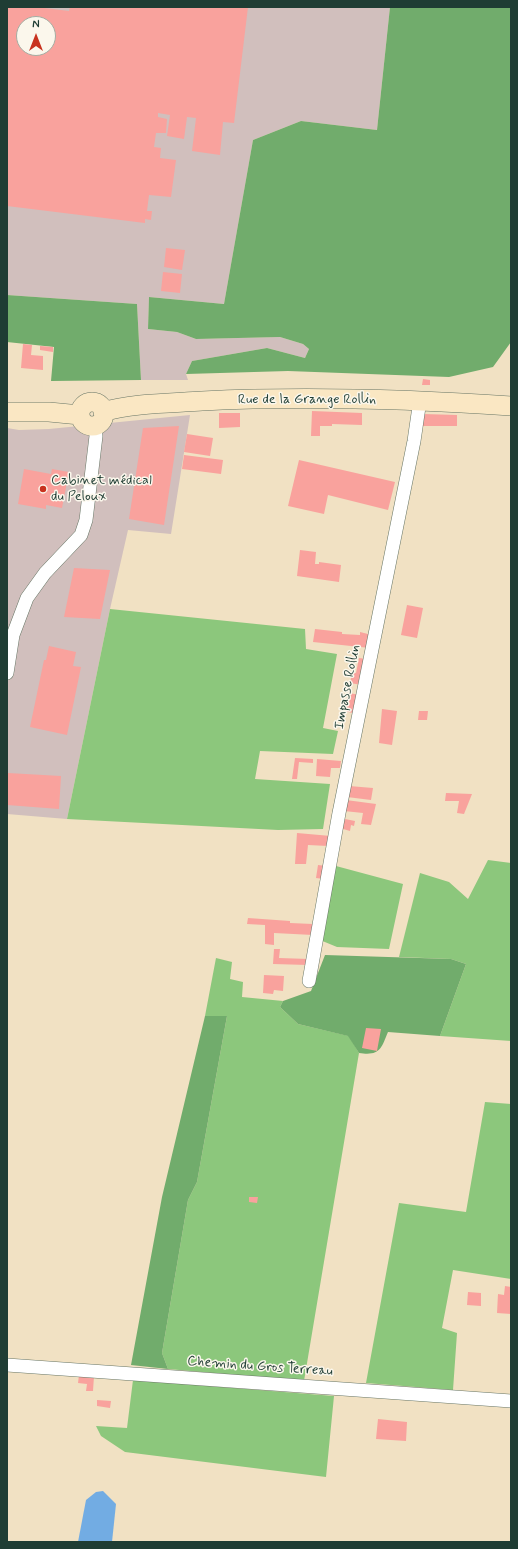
<!DOCTYPE html>
<html>
<head>
<meta charset="utf-8">
<style>
	body { margin:0 }
	#map { position:relative; width:518px; height:1549px; overflow:hidden; background:#f1e1c3; font-family:Mynerve,sans-serif }
	canvas { display:block }
	.frame { position:absolute; inset:0; border:8px solid #1f3d34; pointer-events:none }
	.north { position:absolute; left:16px; top:16px; width:40px; height:40px; box-sizing:border-box; background:#fbf7ec; border:1px solid #a3ada2; border-radius:50%; rotate:0deg; font-size:11px; font-weight:700; line-height:16px; text-align:center; color:#1f3d34 }
	.north::after { content:''; display:block; margin:auto; width:14px; height:18px; background:#c8321e; clip-path:polygon(50% 0,100% 100%,50% 72%,0 100%) }
</style>
</head>
<body>
<div id="map">
<canvas width="518" height="1549"></canvas>
<div class="frame"></div>
<div class="north">N</div>
</div>
<script>
const c = document.querySelector('canvas').getContext('2d');
c.lineJoin = 'round';
function fillPath(path, color) {
  c.fillStyle = color;
  c.fill(path, 'evenodd');
}
function strokePath(path, color, width, dash) {
  c.strokeStyle = color;
  c.lineWidth = width;
  c.lineCap = dash ? 'butt' : 'round';
  c.setLineDash(dash || []);
  c.stroke(path);
}
function drawText(font, color, halo, rows, align = 'center') {
  c.font = font + ' Mynerve,sans-serif';
  c.lineWidth = 3;
  c.setLineDash([]);
  c.textBaseline = 'middle';
  c.strokeStyle = halo;
  c.fillStyle = color;
  for (const [text, x, y, turn = 0] of rows) {
    c.save();
    c.translate(x, y);
    c.rotate((+turn || 0) * Math.PI / 180);
    c.textAlign = isNaN(turn) ? turn : align;
    if (halo) c.strokeText(text, 0, 0);
    c.fillText(text, 0, 0);
    c.restore();
  }
}
fillPath(new Path2D(`
	M7,7H390L377,130L301,121L253,140L224,304L149,297L148,329L177,332L196,339L280,337L303,344L309,349L305,358L267,348L192,361L186,374L188,380H141L137,304L7,295ZM24,24H48V48H24Z
	M190,415L171,534L128,530L110,609L67,819L7,814V428L19,430L49,429Z`), '#d1bfbd');
fillPath(new Path2D(`
	M110,609L305,629L306,649L337,654L323,728L338,731L333,754L260,751L255,779L330,784L323,829L278,830L67,819Z
	M488,860L511,863V1041L440,1036L466,964L451,959L399,957L420,873L449,882L468,899Z
	M336,866L403,884L389,949L337,947L320,940Z
	M216,958L232,962L230,979L243,982L242,997L283,1001L280,1007L298,1024L349,1036L359,1053L304,1381L168,1369L162,1353L188,1200L197,1182L227,1016H205Z
	M485,1102L511,1104V1279L453,1270L442,1328L457,1333L453,1390L366,1383L399,1203L466,1212Z
	M133,1380L334,1396L326,1477L125,1452L101,1436L96,1426L127,1428Z`), '#8cc77c');
fillPath(new Path2D(`
	M390,7H511V342L493,367L449,377L288,371L186,374L192,361L267,348L305,358L309,349L303,344L280,337L196,339L177,332L148,329L149,297L224,304L253,140L301,121L377,130Z
	M7,295L137,304L141,380L51,381L54,347L7,342Z
	M325,955L451,959L466,964L440,1036L388,1032C381,1049 380,1056 359,1053L348,1036L298,1024L280,1007L283,1001L311,991Z
	M205,1016H227L197,1182L188,1200L162,1353L168,1369L131,1365L162,1197Z`), '#71ac6c');
fillPath(new Path2D(`
	M103,1491L116,1504L112,1542H78L86,1500L96,1492Z`), '#72ace3');
fillPath(new Path2D(`
	M7,7H36L69,11L70,7H248L234,123L223,122L220,155L192,151L196,118L187,117L184,139L167,136L170,115L158,113V117L167,119L166,133H156L154,147L161,148L160,158L176,160L171,197L149,195L147,211H152L151,220L145,219V223L7,206ZM24,24H48V48H24Z
	M166,248L185,250L182,270L164,267Z
	M163,272L182,274L180,293L161,291Z
	M23,344L32,345L31,355L43,356V370L21,368Z
	M40,346L53,347V352L40,350Z
	M423,379L430,380V385H422Z
	M312,411L362,413V425L332,424V426H320V436H311Z
	M219,413H240V427L219,428Z
	M423,414L457,415V426H421Z
	M179,426L164,525L129,519L143,428Z
	M187,434L213,438L210,456L184,452Z
	M184,455L223,460L221,474L182,469Z
	M299,460L395,482L388,510L328,495L324,514L288,506Z
	M24,469L51,474L52,469L69,472L62,508L46,505V509L18,504Z
	M300,550L316,552L315,564H319V562L341,565L339,582L297,576Z
	M74,568L110,570L100,619L64,617Z
	M407,605L423,608L417,638L401,635Z
	M315,629L342,632V634L360,635V632L372,635L370,648L313,642Z
	M49,646L76,652L73,666L81,667L67,735L30,727L44,660H46Z
	M359,658L368,659L362,685L350,683L352,673H356Z
	M348,693L361,695L357,714L344,711Z
	M382,709L397,711L392,745L379,743Z
	M419,711H428L427,720H418Z
	M295,758L313,759V763L299,762L297,779H292Z
	M317,759L341,761L340,768H331L330,777L316,776Z
	M8,773L61,776L59,809L7,805Z
	M349,786L373,788L371,800L347,797Z
	M446,793L472,794L464,814L457,813L459,801H445Z
	M346,800L376,804L371,825L361,824L363,813L344,811Z
	M345,819L355,821L354,826L351,825L350,831L340,828Z
	M297,833L331,836L328,846L308,845L306,864H295Z
	M318,865L326,866L324,879L316,878Z
	M248,918L290,921V923L313,924V935L274,933V945L265,944V925L247,924Z
	M274,949H280L279,958L309,959L308,965L273,964Z
	M264,975L284,976L283,991L274,990L273,994L263,993Z
	M366,1028L381,1029L377,1051L362,1048Z
	M249,1197H258L257,1203L249,1202Z
	M505,1286L511,1287V1314L497,1313L498,1294L504,1295Z
	M468,1292L481,1293V1306L467,1305Z
	M79,1375L94,1376L93,1391H86L87,1384L78,1383Z
	M97,1400L111,1401L110,1408L97,1406Z
	M378,1419L407,1422L406,1441L376,1439Z`), '#f9a29d');
const minor = new Path2D(`
	M7,673L13,635L27,598L45,573L81,535L86,520L96,436L95,425
	M309,981L339,813L414,441L420,400
	M7,1365L511,1401`);
const secondary = new Path2D(`
	M80 414a12 12 0 1 1 24 0a12 12 0 1 1-24 0Z
	M7,412H49L80,415
	M103,412C130,403 174,403 202,401C305,396 408,399 511,406`);
strokePath(minor, '#687666', 14);
strokePath(secondary, '#687666', 20);
strokePath(minor, '#fff', 13);
strokePath(secondary, '#fae7c3', 19);
for (const [x, y, r, color] of [
	[43,489,4,"#c8321e"]
]) {
  const dot = new Path2D();
  dot.arc(x, y, r, 0, 2 * Math.PI);
  c.fillStyle = color;
  c.fill(dot);
  strokePath(dot, '#fbf7ec', 1.5);
}
drawText('14px', '#1f3d34', '#fbf7ec', [
	["Rue de la Grange Rollin",307,400],
	["Impasse Rollin",348,687,-79],
	["Chemin du Gros Terreau",260,1367,4]
]);
drawText('14px', '#1f3d34', '#fbf7ec', [
	["Cabinet médical",51,481],
	["du Peloux",51,497]
], 'left');
</script>
</body>
</html>
